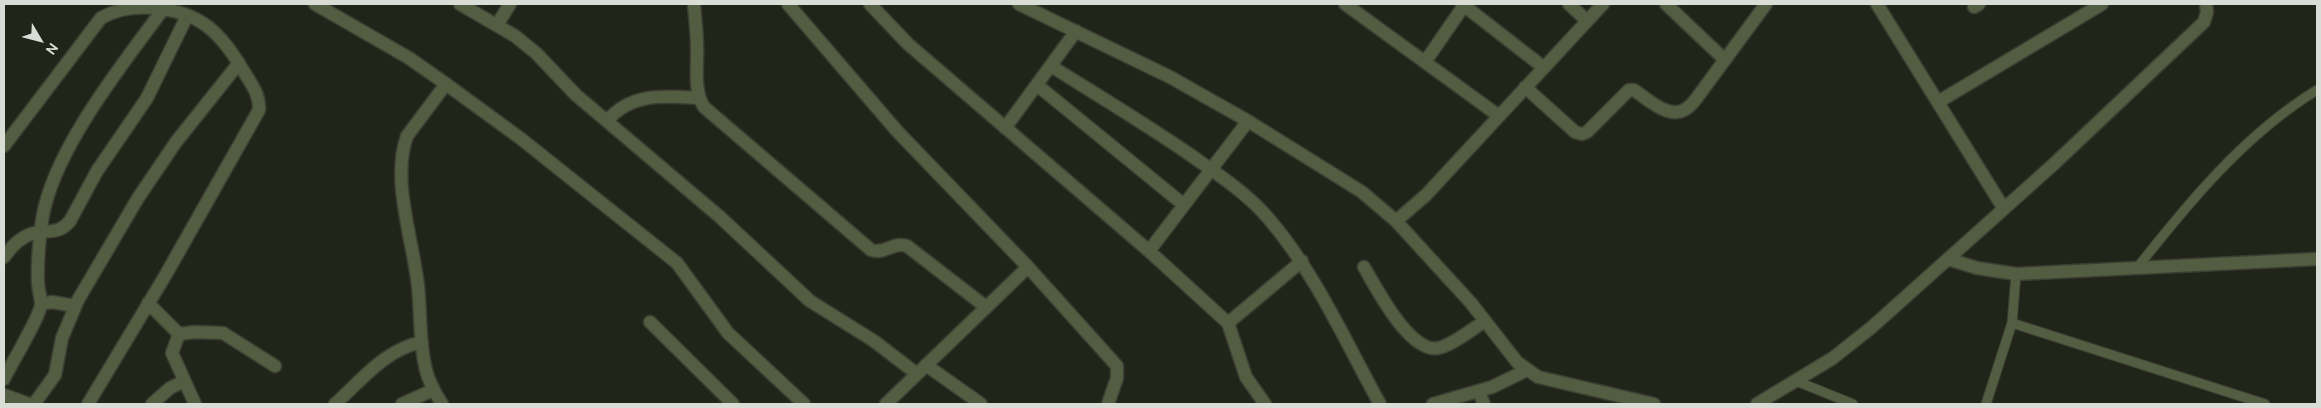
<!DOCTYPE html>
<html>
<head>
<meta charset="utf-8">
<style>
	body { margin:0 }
	#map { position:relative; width:2321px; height:408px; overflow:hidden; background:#212519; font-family:Ubuntu,sans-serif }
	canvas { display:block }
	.frame { position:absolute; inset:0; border:5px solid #daddd5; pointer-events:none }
	.north { position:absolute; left:15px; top:15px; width:50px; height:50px; -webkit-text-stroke:4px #212519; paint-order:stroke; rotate:127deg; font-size:14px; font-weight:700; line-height:20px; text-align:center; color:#daddd5 }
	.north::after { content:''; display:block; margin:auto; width:18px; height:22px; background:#daddd5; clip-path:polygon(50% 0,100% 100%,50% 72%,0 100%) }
</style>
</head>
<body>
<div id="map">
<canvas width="2321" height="408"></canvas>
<div class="frame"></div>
<div class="north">N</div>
</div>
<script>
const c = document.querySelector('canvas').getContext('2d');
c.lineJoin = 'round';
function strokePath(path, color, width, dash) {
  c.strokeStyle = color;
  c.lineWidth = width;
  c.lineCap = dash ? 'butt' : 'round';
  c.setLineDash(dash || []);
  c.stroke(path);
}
const lane = new Path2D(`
	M2137,268C2189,202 2245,134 2317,90
	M2012,323L2265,404
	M1796,381L1853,404
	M1986,404L2012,323L2016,274`);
const street = new Path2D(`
	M315,4L409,58L446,84L520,138L677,263L728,333L804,404
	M460,4L515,36L536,53L576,95L720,217L810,301L874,341L917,374
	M694,4C695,18 697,32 697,47C698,67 693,89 704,107L871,250C884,255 894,241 907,246L986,307
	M788,4L897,131L1028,267L1117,366V378L1108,404
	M870,4L908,44L1149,251L1228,323L1246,377L1265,404
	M1019,4L1170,77L1248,121L1362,192L1396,221L1471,303L1517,362L1538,377L1654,404
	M1345,4L1499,116
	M1462,4L1543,67
	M1569,4L1587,21
	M1666,4L1725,60
	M1877,4L2004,209
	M1974,7L1979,4
	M497,25L510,4
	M1425,62L1465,4
	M1051,66C1097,95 1144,123 1189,154C1216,173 1247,193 1269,219C1316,274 1345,341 1380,404
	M1037,85L1184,205
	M1525,87L1575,132L1582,134L1587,132L1629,90H1634C1646,98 1668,119 1684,110C1688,108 1693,103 1696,99L1766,4
	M1938,102L2102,4
	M607,121C631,92 665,96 699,98
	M1005,128L1076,31
	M4,146L101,18C132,0 187,6 214,32C226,43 236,58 244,72C252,85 260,95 259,110L165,276L88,404
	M1396,221L1426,195L1603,4
	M1149,251L1248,121
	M4,257C11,247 22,236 34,233C49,230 60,234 70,221L97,171L147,98L187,16
	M1948,259L1977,268L2016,274L2317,259
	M1364,267C1376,287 1412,359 1442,347C1457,342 1472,329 1485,321
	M148,303L179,334L172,353L195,404
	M41,304L52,302L75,306
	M650,322L733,404
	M1228,323L1302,261
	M179,334L194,332L223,333L275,366
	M926,365L981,404
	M4,379C10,366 41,315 41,304C41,297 38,289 38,282C37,262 40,225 45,206C61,141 124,62 164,8
	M1479,392L1484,404
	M4,395L29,404
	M34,404L55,375L62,338L78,300L138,198L176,142L239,63
	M152,404L170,388L184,381
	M335,404C362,380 384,350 422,342
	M402,404L433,390
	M442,404C435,393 429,383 426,370C419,343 421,314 418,286C413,240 391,180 407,136L446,84
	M886,404L1028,267
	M1433,404L1492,387L1527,370
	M1757,404L1833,358L1872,327L2055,163L2204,22L2207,12L2206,4`);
strokePath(lane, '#3b3f33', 11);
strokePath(street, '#3b3f33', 15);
strokePath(lane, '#535d41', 9);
strokePath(street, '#535d41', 12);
</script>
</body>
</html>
